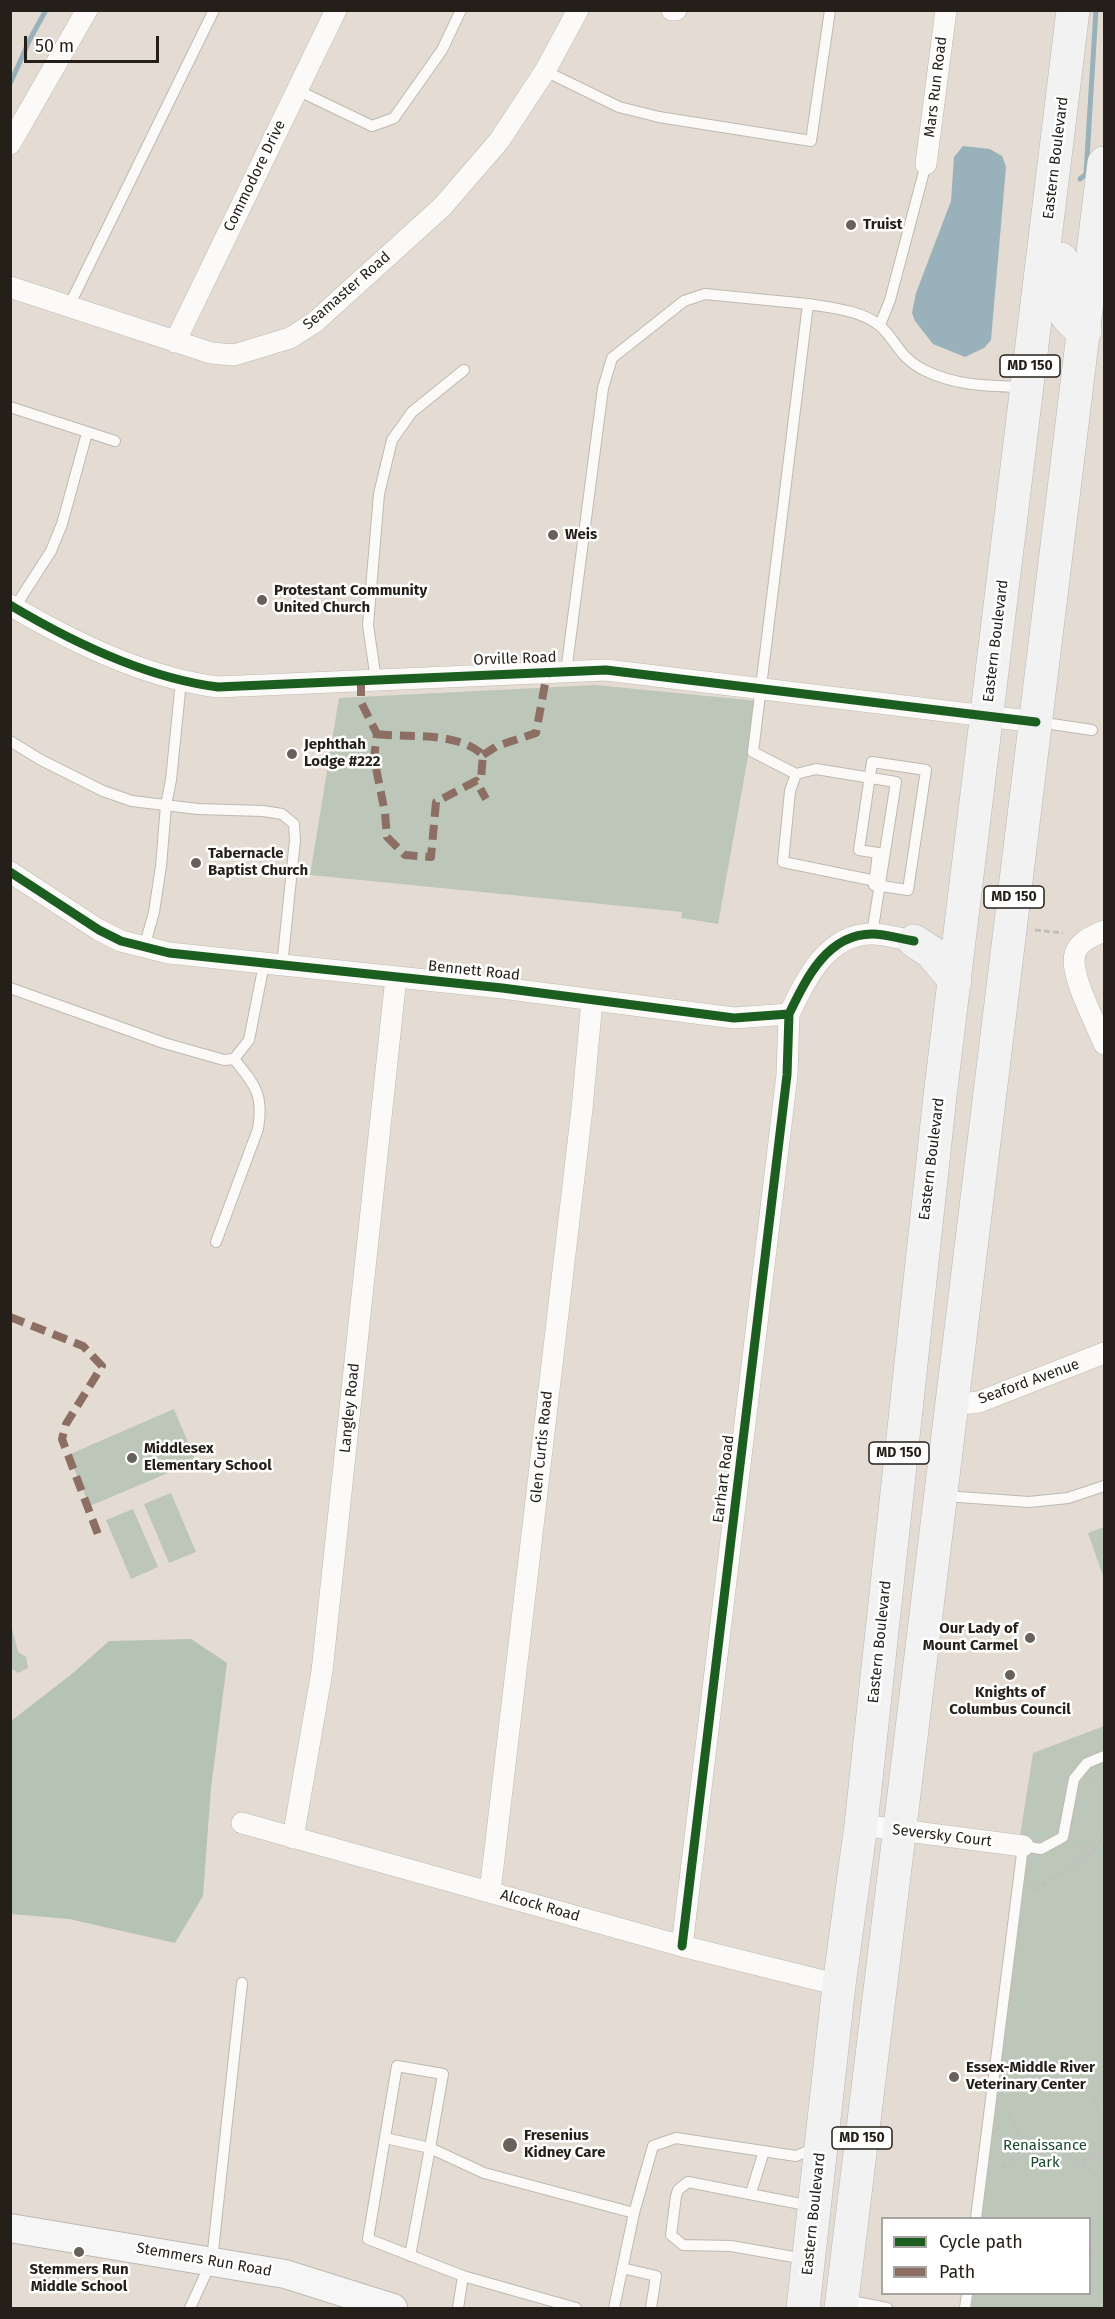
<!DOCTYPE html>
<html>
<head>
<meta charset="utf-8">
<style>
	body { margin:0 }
	#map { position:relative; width:1115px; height:2319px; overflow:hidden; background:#e4dcd3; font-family:"Fira Sans",sans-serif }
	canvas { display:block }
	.frame { position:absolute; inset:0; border:12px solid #241f19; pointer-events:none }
	.legend { position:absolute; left:881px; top:2217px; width:210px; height:78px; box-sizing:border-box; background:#fff; border:2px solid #a7a5a3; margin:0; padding:8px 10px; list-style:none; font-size:18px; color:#241f19 }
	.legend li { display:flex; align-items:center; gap:12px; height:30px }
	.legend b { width:30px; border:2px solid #a7a5a3 }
	.scale { position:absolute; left:24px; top:36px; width:135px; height:27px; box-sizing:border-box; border:3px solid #241f19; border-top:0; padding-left:8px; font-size:18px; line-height:21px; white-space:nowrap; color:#241f19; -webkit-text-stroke:4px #fff; paint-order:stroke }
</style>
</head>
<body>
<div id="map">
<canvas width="1115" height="2319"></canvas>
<div class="frame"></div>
<ul class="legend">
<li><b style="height:8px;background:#1b5e20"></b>Cycle path</li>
<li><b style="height:8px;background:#8d6e63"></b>Path</li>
</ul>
<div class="scale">50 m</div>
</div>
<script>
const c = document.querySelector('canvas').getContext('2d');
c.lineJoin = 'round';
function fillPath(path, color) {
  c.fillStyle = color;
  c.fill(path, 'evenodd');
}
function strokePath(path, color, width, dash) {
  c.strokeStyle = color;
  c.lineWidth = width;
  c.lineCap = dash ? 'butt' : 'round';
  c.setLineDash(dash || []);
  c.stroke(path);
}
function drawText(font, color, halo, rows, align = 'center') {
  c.font = font + ' "Fira Sans",sans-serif';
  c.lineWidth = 5;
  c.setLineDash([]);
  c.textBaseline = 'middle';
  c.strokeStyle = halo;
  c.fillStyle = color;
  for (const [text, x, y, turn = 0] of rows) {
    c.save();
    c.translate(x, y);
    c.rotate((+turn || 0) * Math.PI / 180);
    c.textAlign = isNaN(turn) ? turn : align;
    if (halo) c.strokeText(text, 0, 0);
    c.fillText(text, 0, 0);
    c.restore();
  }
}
fillPath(new Path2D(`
	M596,685L758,701L718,924L681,918L682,912L310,875L339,698Z
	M174,1409L196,1461L90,1506L68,1455Z
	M171,1493L196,1552L169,1563L144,1504Z
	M133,1509L158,1567L131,1579L106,1520Z
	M1104,1527V1579L1088,1533Z
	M11,1624L18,1652L26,1657L28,1668L18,1673L11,1668Z
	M1104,1726V2308H969L971,2294H1090V2218H978L1012,1887L1033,1753Z`), '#bdc7b9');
fillPath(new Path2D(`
	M191,1639L227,1663L211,1788L203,1896L175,1943L69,1919L11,1914V1721L73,1673L109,1641Z`), '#b5c3b2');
fillPath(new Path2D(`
	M963,146L990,149L1002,156L1006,167L991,340L984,348L965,357L933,344L915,321L912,313L916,293L951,201L954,157Z`), '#98b1ba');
strokePath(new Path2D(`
	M10,84L30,39L46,10
	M1080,179L1086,174L1096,10`), '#98b1ba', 5);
const service = new Path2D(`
	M545,71L619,107L659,117L811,141L830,10
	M297,90L372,126L394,118L442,50L461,10
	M69,306L214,10
	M880,325L890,300L926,164
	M10,407L115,441
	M15,607L51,551L62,524L87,433
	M566,672L603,388L612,358L684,301L705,294L808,304
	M376,680L368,625L379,494L392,440L412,412L464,370
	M1038,722L1092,730
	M10,741L41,760L103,791L132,801L198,809L263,811L282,814L294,824L295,840L282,966
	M872,762L926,770L908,890L874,885L878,853L859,850Z
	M796,774L790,791L783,862L881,882
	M872,934L896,782L816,769L796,774L753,752L808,304C831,308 860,310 879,325C896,339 898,357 924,370C955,386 990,386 1024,387
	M144,948L154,912L161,866L166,805L171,780L181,681
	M10,988L164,1043L224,1060L234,1059L249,1040L264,964
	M216,1242L258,1129C264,1094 255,1085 234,1059
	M945,1496L1029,1502L1068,1498L1104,1486
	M385,2138L430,2148L410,2256
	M751,2193L764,2151
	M634,2213L653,2146L676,2138L796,2156L815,2148
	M976,2218L1023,1846L1041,1849L1063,1837L1074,1779L1087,1763L1104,1756
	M805,2259L731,2246L683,2245L671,2235L676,2196L678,2190L688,2182L811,2206
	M622,2268L656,2276L651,2308
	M846,2300L887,2308
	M190,2308L212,2260L242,1983
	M458,2308L463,2276
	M576,2308L463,2276L368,2239L397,2066L443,2074L430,2148L484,2173L634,2213L614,2308
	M965,2308L967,2294`);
const minor = new Path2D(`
	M672,10H676
	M10,144L87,10
	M926,164L946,10
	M10,287L211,353L234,355L290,338L315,322L442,207L499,141L545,71L578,10
	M175,342L336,10
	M10,605C72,642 146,678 218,687L606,670L1036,722
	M10,872L99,930L121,941L169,953L502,988L734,1018L789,1014C806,979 827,934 872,934C886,934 901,939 914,941
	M1104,931C1093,936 1079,941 1075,954C1069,974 1096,1023 1104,1044
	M952,1405L979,1402L1104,1353
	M242,1823L682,1946L839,1985
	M861,1825L1023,1846
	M293,1838L322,1671L396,977
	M490,1892L582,1109L592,1001
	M682,1946L787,1075L789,1014`);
const secondary = new Path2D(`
	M10,2228L285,2274L393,2308`);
const primary = new Path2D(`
	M1061,259C1059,291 1053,313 1085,331
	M914,941L931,952L955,981
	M803,2308L839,1985L861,1825L940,1096L1073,10
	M841,2308L1104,163`);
strokePath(service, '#beb9b1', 12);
strokePath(minor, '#beb9b1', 22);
strokePath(secondary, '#beb9b1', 30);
strokePath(primary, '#b9b6b5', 34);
strokePath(new Path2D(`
	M1035,930L1063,933
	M1093,1782L1104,1778
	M1075,1845L1093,1850
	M1034,1890L1092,1852L1104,1835
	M1094,2098L1104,2128
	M1005,2142L1065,2150L1104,2182
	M1081,2161L1104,2153
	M1002,2168L1026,2145L1008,2115
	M1090,2254L1104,2246`), '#c1bfbc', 3, [6, 3]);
strokePath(service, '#fbfaf8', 10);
strokePath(minor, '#fbfaf8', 21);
strokePath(secondary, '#f7f6f6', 28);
strokePath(primary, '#f2f2f2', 33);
strokePath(new Path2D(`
	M361,681V702L377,734L374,758L385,813L387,837L405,855L431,857L436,802L476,781L486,799
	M377,734C410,738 457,731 483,755L481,778L476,781
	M483,755L497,746L536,733L547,673
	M10,1317L83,1346L102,1366L66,1424L62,1439L99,1537`), '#8d6e63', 8, [15, 8]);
strokePath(new Path2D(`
	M10,605C72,642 146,678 218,687L606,670L1036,722
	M10,872L99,930L121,941L169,953L502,988L734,1018L789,1014C806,979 827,934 872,934C886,934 901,939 914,941
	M682,1946L787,1075L789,1014`), '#1b5e20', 9);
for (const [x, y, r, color] of [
	[851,225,6,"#67615a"],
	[553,535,6,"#67615a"],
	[262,600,6,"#67615a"],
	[292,754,6,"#67615a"],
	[196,863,6,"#67615a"],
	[132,1458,6,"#67615a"],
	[1030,1638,6,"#67615a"],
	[1010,1675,6,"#67615a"],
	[954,2077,6,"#67615a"],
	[510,2145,8,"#67615a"],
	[79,2252,6,"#67615a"]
]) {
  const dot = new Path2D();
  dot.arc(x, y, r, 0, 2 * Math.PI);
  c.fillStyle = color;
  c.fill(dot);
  strokePath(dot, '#fff', 2);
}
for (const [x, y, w] of [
	[1030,366,60],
	[1014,897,60],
	[899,1453,60],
	[862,2138,60]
]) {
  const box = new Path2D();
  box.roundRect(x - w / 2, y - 11, w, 22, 4.5);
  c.fillStyle = '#fff';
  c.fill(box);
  strokePath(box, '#241f19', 1.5);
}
drawText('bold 14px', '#241f19', null, [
	["MD 150",1030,366],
	["MD 150",1014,897],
	["MD 150",899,1453],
	["MD 150",862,2138]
]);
drawText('15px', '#241f19', '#fff', [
	["Mars Run Road",936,87,-83],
	["Eastern Boulevard",1056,158,-83],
	["Commodore Drive",255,176,-64],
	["Seamaster Road",347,291,-41],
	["Eastern Boulevard",996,641,-83],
	["Orville Road",515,659,-2],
	["Bennett Road",474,971,6],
	["Eastern Boulevard",932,1159,-83],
	["Seaford Avenue",1029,1382,-20],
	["Langley Road",350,1408,-84],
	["Glen Curtis Road",542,1447,-84],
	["Earhart Road",724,1479,-83],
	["Eastern Boulevard",880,1642,-84],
	["Seversky Court",942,1836,7],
	["Alcock Road",540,1906,16],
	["Eastern Boulevard",814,2214,-84],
	["Stemmers Run Road",204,2260,10]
]);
drawText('bold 15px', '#241f19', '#fff', [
	["Truist",863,225],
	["Weis",565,535],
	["Protestant Community",274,591],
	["United Church",274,608],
	["Jephthah",304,745],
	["Lodge #222",304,762],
	["Tabernacle",208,854],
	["Baptist Church",208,871],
	["Middlesex",144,1449],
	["Elementary School",144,1466],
	["Our Lady of",1018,1629,"right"],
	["Mount Carmel",1018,1646,"right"],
	["Knights of",1010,1693,"center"],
	["Columbus Council",1010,1710,"center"],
	["Essex-Middle River",966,2068],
	["Veterinary Center",966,2085],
	["Fresenius",524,2136],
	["Kidney Care",524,2153],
	["Stemmers Run",79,2270,"center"],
	["Middle School",79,2287,"center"]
], 'left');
drawText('15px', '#184c2b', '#fff', [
	["Renaissance",1045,2146],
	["Park",1045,2163]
]);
</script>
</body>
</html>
